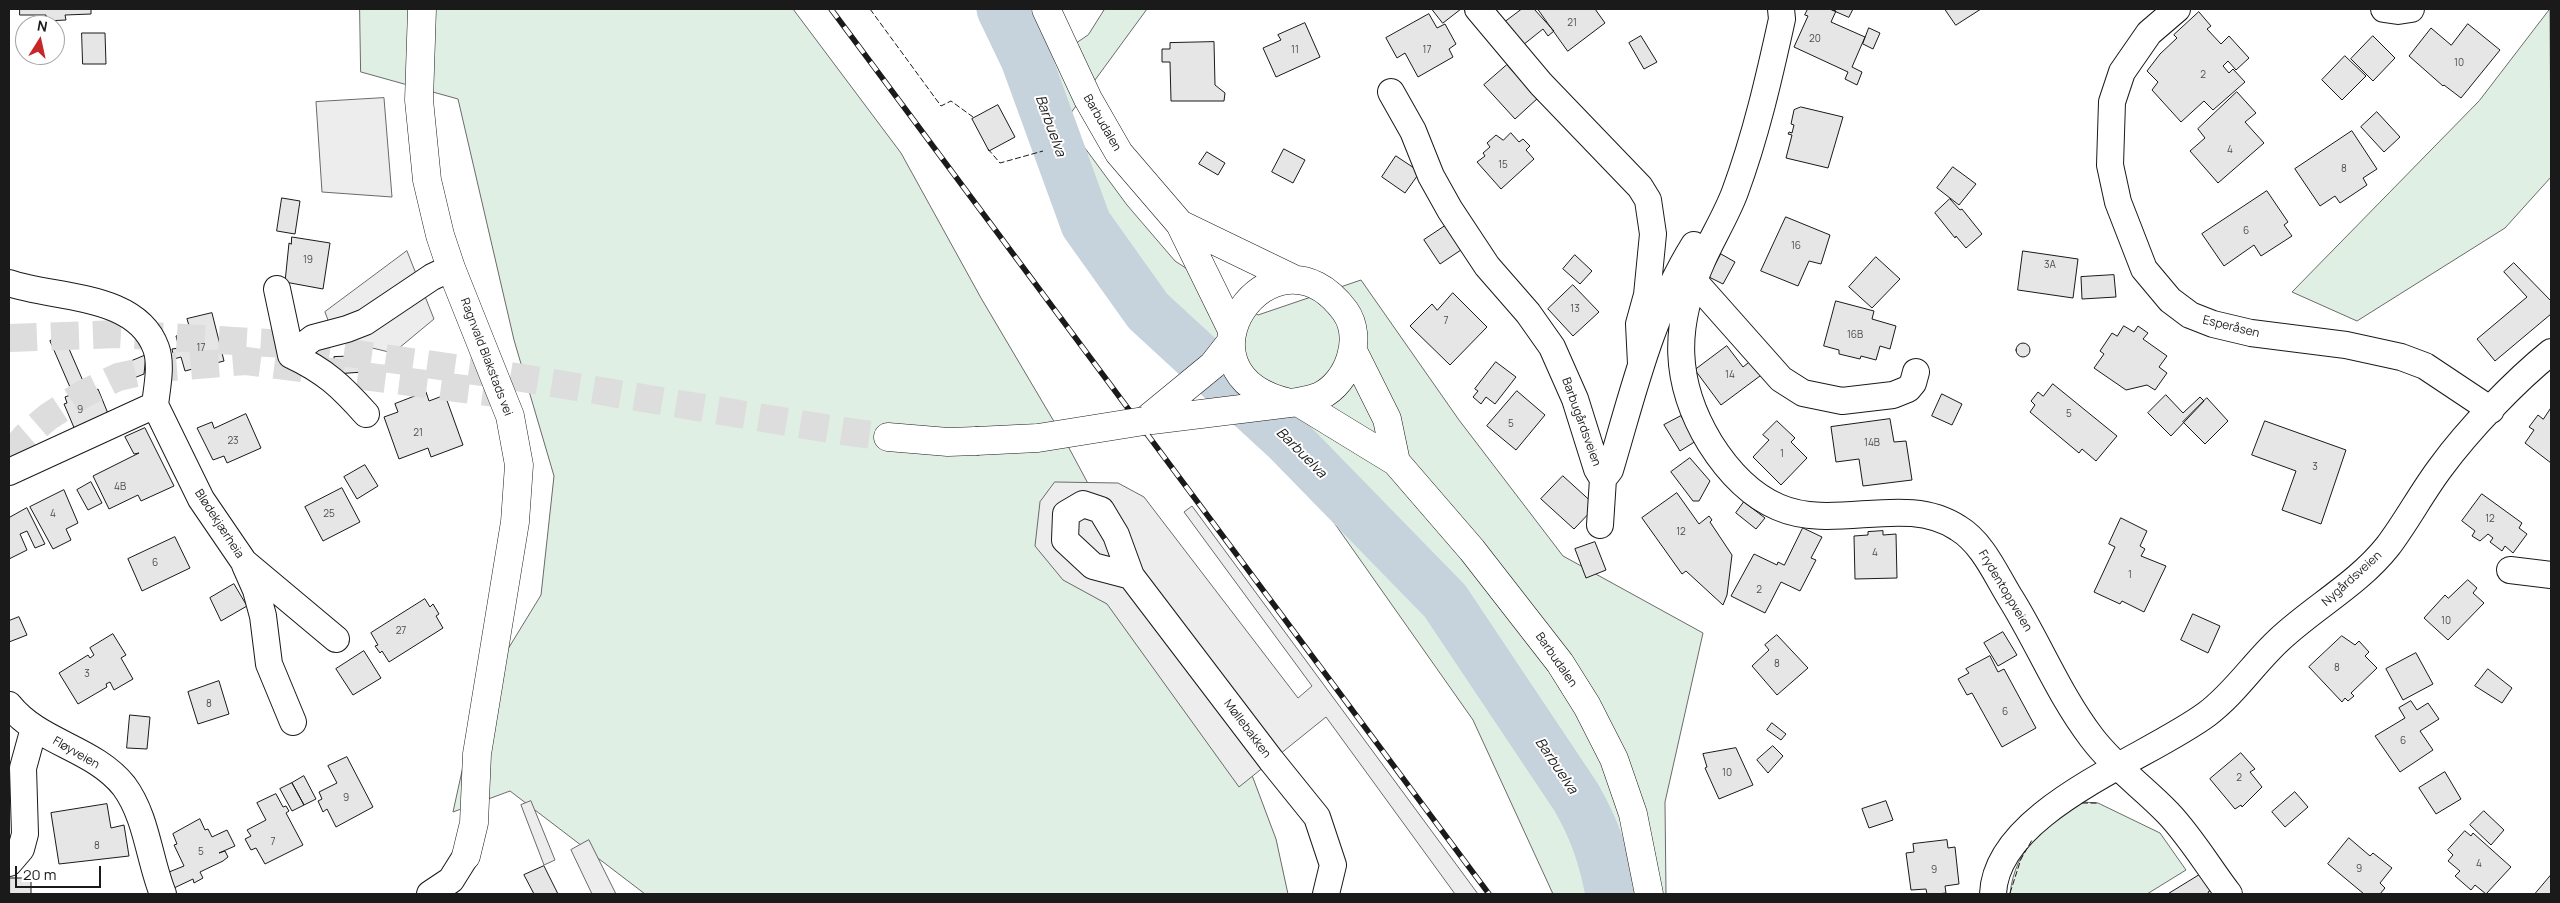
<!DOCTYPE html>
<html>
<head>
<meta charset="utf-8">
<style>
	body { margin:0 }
	#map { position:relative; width:2560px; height:903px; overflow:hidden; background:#fff; font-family:Manrope,sans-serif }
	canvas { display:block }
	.frame { position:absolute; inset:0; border:10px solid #1a1a1a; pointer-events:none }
	.north { position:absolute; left:15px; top:15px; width:50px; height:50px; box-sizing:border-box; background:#fff; border:1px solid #a3a3a3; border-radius:50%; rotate:10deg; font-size:14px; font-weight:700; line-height:20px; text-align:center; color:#1a1a1a }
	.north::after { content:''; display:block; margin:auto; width:18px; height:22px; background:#c62828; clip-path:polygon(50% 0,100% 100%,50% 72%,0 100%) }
	.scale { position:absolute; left:15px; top:866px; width:86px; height:22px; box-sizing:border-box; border:2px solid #1a1a1a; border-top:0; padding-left:6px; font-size:15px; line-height:18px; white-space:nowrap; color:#1a1a1a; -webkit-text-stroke:4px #fff; paint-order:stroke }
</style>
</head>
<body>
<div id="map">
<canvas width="2560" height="903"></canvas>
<div class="frame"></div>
<div class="north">N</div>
<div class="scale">20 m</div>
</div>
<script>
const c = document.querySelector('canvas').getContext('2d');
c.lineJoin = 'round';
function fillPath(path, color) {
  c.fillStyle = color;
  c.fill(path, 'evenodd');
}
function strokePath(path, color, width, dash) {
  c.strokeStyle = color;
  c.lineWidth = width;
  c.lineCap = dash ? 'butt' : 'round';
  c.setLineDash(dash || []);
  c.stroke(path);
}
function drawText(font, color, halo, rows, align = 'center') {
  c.font = font + ' Manrope,sans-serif';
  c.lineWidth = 4;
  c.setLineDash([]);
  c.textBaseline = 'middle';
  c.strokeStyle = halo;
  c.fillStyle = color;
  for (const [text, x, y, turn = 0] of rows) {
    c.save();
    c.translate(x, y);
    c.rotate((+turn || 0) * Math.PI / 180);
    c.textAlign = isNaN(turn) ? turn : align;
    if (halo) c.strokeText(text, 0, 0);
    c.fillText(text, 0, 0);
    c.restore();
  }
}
const green = new Path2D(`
	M360,9H793L901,153L981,298L1062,435L1142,584L1232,722L1276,839L1288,894H645L510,791L453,812L478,698L541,595L554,476L514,340L458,99L361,72Z
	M1105,9H1147L1065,121L1127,205L1175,261L1258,315L1361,280L1459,420L1563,556L1703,633L1665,802L1666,894H1553L1473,720L1280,446L1150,331L1060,193L1020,81L1088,35Z
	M2550,9L2551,177L2505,228L2357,321L2292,292L2479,101Z
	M2083,802L2098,803L2160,833L2186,870L2147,894H2010C2015,847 2046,825 2083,802Z`);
fillPath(green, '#e0efe3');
strokePath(green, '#6a6a6a', 1);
const parking = new Path2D(`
	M384,98L392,197L322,192L316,102Z
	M407,251L434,319L393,353L335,339L325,312Z
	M1055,482L1118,483L1144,497L1298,698L1312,686L1184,512L1192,506L1478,894H1455L1326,717L1239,787L1107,604L1063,580L1035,546L1040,502Z
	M531,801L555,860L544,865L521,805Z
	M589,840L616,894H592L571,850Z`);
fillPath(parking, '#ededed');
strokePath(parking, '#6a6a6a', 1);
strokePath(new Path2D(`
	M1002,9L1026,59L1086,224L1148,311L1287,439L1445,601L1576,797C1595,830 1604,857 1611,894`), '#c6d2dc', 51);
const building = new Path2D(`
	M20,9H91V14L65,15L66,20L46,21V15H20Z
	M1432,9H1461L1443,23Z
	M1522,9H1534L1554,31L1548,36L1543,29L1523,45L1505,22Z
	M1538,9H1595L1605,23L1568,51Z
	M1808,9H1830L1836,11L1831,22L1865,37L1852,67L1862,72L1857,85L1845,79L1848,72L1794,47L1808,16L1805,15Z
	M1830,9H1853L1849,17Z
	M1945,9H1981L1956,25Z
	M2199,12L2211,26L2207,29L2221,44L2229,36L2249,58L2236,70L2228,61L2223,66L2229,73L2233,69L2245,82L2213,110L2204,101L2181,122L2152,90L2158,82L2147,71L2160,54L2177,38L2174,35Z
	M1429,14L1437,28L1445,24L1456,44L1449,49L1453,57L1418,77L1405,53L1397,58L1386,38Z
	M1305,23L1320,57L1276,77L1263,48L1281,40L1278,35Z
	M2468,24L2500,50L2461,98L2444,85L2443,86L2409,56L2431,28L2451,45Z
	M1869,28L1880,33L1873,49L1863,44Z
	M82,33H105L106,64H83Z
	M1641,36L1657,62L1644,69L1629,43Z
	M2373,36L2395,58L2373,81L2351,59Z
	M1214,42L1215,85L1225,93L1224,101H1171L1170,62H1162V49H1170V43Z
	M2345,56L2366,76L2342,100L2322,80Z
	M1507,65L1538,98L1515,119L1484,85Z
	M2237,92L2256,113L2245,122L2264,143L2218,183L2190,151L2205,138L2198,129Z
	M998,105L1015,137L989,151L972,119Z
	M1801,107L1843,117L1828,168L1786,158L1792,135L1788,134L1789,132L1792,133L1794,125L1791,124L1794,110Z
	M2377,112L2400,137L2384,152L2361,127Z
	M2352,131L2377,169L2363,178L2367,185L2340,203L2335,196L2320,206L2295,169Z
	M1511,133L1519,142L1523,139L1530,146L1526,150L1534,159L1501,189L1477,162L1485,156L1483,153L1490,147L1487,143L1496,135L1503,140Z
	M1284,149L1305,160L1293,183L1272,172Z
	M1207,152L1225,163L1218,175L1199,164Z
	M1396,156L1420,172L1405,193L1382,177Z
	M1953,167L1976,184L1959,205L1937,188Z
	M2267,191L2288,222L2284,225L2292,236L2261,256L2254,245L2224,266L2202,234Z
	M282,198L300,201L295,234L277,231Z
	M1950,199L1960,210L1962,209L1982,234L1966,248L1956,236L1955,238L1935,213Z
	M1786,217L1830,235L1821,264L1809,261L1798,286L1761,271Z
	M1448,224L1464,248L1440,264L1424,240Z
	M292,237L330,243L323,289L285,282L289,243L291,244Z
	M2023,251L2078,259L2073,298L2018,290Z
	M1721,254L1735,262L1723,284L1709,277Z
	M1575,255L1592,271L1580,284L1563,269Z
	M1876,257L1900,279L1872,308L1849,287Z
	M2514,263L2551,301V314L2495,361L2477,339L2527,297L2504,272Z
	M2114,275L2116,297L2082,299L2081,277Z
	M1573,285L1599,312L1573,336L1548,309Z
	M1453,293L1487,327L1450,365L1410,326L1432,304L1437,310Z
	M1836,301L1874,311L1872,319L1896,326L1890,349L1880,346L1876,360L1861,356L1860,359L1839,354V350L1824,346Z
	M212,313L224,361L185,371L181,357L174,359L172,349L179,348L176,336L191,332L187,319Z
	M2124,326L2134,332L2138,326L2148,333L2143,339L2167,356L2159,367L2167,373L2155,390L2147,385L2126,390L2094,368L2104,354L2100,351L2112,333L2117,336Z
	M63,335L83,381L88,379L94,391L98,389L109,416L75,430L64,404L67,403L65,397L73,394L50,341Z
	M2016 350a7 7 0 1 1 14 0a7 7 0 1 1-14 0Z
	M1727,346L1743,367L1753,359L1764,373L1721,405L1695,370Z
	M146,355L144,374L114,386L108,371Z
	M362,356L363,372L335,374L334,357Z
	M1496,362L1516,377L1495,404L1486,397L1481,404L1473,397L1478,391L1475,389Z
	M2053,384L2117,436L2096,461L2082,449L2079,453L2030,412L2035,405L2031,401L2038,392L2043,396Z
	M1517,391L1545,415L1516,450L1487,426Z
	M426,392L429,401L445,395L463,445L431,457L428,448L399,459L384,417L398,412L395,404Z
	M1942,394L1962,404L1952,425L1932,416Z
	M2166,395L2183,413L2200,397L2204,401L2171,436L2148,413Z
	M2207,398L2228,421L2205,444L2183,422Z
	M2551,408V463L2525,443L2534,430L2529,427L2538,415L2543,419Z
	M246,414L261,448L227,463L224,456L213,460L197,428L212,422L214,428Z
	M1681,416L1696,441L1680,451L1664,425Z
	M1890,419L1894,442L1906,441L1912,480L1863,486L1859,459L1836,462L1831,427Z
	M1777,421L1795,438L1791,442L1807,458L1781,485L1753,457L1769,440L1763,435Z
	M2265,421L2346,450L2321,524L2282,510L2296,471L2252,455Z
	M145,428L174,486L141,501L138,495L109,509L93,476L139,453L134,454L125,437Z
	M1690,458L1710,481L1699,501H1693L1671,472Z
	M365,465L378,486L357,499L344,477Z
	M1563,476L1596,506L1574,529L1541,499Z
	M91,482L102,503L88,510L77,490Z
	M342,488L360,522L323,541L305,507Z
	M64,490L78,523L66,529L71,540L53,549L30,507Z
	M1677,493L1699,524L1709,516L1712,520L1710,522L1732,555L1727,595L1723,605L1686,571L1682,574L1642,518Z
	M2482,494L2522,523L2519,528L2527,534L2513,553L2505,546L2502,551L2490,542L2493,538L2488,534L2480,541L2472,536L2475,531L2462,521Z
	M1744,502L1765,518L1756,529L1736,513Z
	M27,508L45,544L35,548L27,531L20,534L27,550L9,559V518Z
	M2121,518L2147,531L2140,546L2145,549L2141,556L2166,566L2144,612L2122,601L2120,604L2094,592L2115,547L2109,544Z
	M1803,528L1822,537L1811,558L1816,560L1800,591L1781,582L1765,613L1731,596L1754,554L1777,565L1778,562L1784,565Z
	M1883,531V535L1896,534L1897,578L1855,579L1854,536L1868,535V532Z
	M175,537L190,568L142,591L128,559Z
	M1595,542L1606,570L1586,578L1575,549Z
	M2468,580L2477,588L2473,593L2484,603L2448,640L2424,618L2445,595L2448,598Z
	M234,584L247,606L221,621L210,598Z
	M425,599L430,607L433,604L439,614L436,616L443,628L389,662L382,651L380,653L375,646L378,645L371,633Z
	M2193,614L2220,626L2208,653L2181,640Z
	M19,617L27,635L9,642V621Z
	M2003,632L2017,655L1998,666L1984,643Z
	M113,634L126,655L121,658L133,679L114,690L110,682L106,684L107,687L78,704L59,673L88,655L90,658L94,655L90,648Z
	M1777,635L1808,668L1777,695L1752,666L1769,650L1765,645Z
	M2342,636L2355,645L2359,641L2369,652L2365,656L2377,668L2351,693L2354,696L2348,701L2345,698L2342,702L2309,667Z
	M364,651L381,678L353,695L336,669Z
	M2416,653L2433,684L2403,700L2386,669Z
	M1990,656L1998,672L2004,669L2036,728L2002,747L1972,693L1967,695L1958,679L1969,673L1966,669Z
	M2488,669L2512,688L2502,703L2475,686Z
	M219,681L229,714L198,724L188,692Z
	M2411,701L2417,710L2428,703L2439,719L2420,731L2433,750L2400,772L2375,736L2405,718L2399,708Z
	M130,715L150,717L147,749L127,748Z
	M1772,723L1786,734L1781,740L1767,730Z
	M1773,746L1783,756L1768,773L1757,760Z
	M1736,748L1753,785L1719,799L1705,768L1707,767L1703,754Z
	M2241,753L2255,769L2250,772L2262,787L2242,807L2241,805L2235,809L2210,779Z
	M347,757L373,807L336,827L327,809L323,812L318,801L322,799L319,792L337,783L328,766Z
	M2445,772L2461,799L2436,814L2419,788Z
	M304,776L316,799L304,805L292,783Z
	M292,783L304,805L292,811L280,789Z
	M2295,792L2308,807L2285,827L2272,812Z
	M276,794L283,807L286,806L289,811L286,813L303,845L265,864L256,848L251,850L245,839L251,836L247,830L266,820L257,803Z
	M1886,801L1893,820L1869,828L1862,809Z
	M107,804L111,828L124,825L129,856L59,864L51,813Z
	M2484,811L2504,830L2491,845L2470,825Z
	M200,819L205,830L208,829L212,837L227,830L235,846L219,853L225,851L228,857L223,861L200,872L203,878L194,883L193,879L174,888L169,872L184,866L174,845L177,844L173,834Z
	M2465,831L2471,836L2473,833L2511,867L2486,894L2475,885L2471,890L2455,876L2460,871L2448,861L2453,855L2448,850Z
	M2349,838L2370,856L2373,853L2392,868L2380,883L2385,888L2380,894H2364L2328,864Z
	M1947,840L1948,848L1955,847L1959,884L1945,886L1946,893L1937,894H1927L1926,889L1911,890L1906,853L1914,852L1913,844Z
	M544,866L558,894H534L524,875Z
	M2201,874L2211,890L2208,892L2209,894H2168Z
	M2551,875V894H2535Z
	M10,878H31V894H10Z`);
fillPath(building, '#e6e6e6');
strokePath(building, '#1a1a1a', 1);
strokePath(new Path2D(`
	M9,338L117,334L285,344L510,376L842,431L888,437
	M9,456L26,436L48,417L83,394L118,377L159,368L246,361L519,396`), '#ddd', 28, [28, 14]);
const minor = new Path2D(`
	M1478,9L1541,84L1640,187L1648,200L1653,234L1647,295L1639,324L1641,364
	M1781,9L1782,19C1769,78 1756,135 1735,192C1726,216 1712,238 1702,261C1673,326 1673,382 1710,443C1727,470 1748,494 1778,507C1835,532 1905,493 1958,528C1983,543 1996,575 2011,599C2039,644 2059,695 2092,738C2114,767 2143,787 2168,813C2191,837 2209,868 2229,894
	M2177,9L2149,33L2122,72L2112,102L2110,165L2118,202L2144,269L2170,300L2190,315L2213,324L2251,333L2346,345L2401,357L2425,366L2491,410
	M2384,9L2398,11L2411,9
	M1391,92L1413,131L1431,176L1450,210L1487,266L1528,313L1552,347L1575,399L1597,469L1603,479
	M1694,281L1781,379L1803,393L1842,401L1893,395L1908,389L1913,383L1916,372
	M9,283C55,299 136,293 156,348C162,365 157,387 155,405L9,472
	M277,289L291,355C325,371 341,386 366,414
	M291,355L313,338L347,329L365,322L432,277L451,268
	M155,405L201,499L244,562L336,639
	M1603,479L1610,470C1633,393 1651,314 1694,245
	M1600,525L1603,479
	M245,565L256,590L263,616L269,664L293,722
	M2510,570L2551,575
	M1131,576L1116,535L1101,510L1083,504L1066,514L1065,540L1093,566L1131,576L1271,760L1317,817L1333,865L1326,894
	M9,705C39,743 94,748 124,786C147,817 149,860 163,894
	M9,863L21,849L25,834L23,768L34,728
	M430,894L451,880L466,856
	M1993,894C1996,810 2147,759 2207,714C2235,693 2254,663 2279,640C2314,607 2358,584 2388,546C2407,521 2422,492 2441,467C2468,430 2515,381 2551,352`);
const tertiary = new Path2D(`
	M422,9L419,100L427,180L440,235L451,268L510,416L519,465L515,522L477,754L474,823L466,856`);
const primary = new Path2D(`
	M1046,9L1088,99L1119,153L1180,224L1232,330
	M1180,224L1296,280
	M1353,351L1387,419L1396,462
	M1298,402L1396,462L1472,550L1560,663L1587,706L1614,759L1633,814L1649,894
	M1146,420L1213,365L1231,342
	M1144,421L1298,402C1306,400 1313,399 1320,396C1349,382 1364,338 1345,311C1273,213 1161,374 1290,403
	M888,437L948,442L976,441`);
strokePath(minor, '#1a1a1a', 28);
strokePath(tertiary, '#1a1a1a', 29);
strokePath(primary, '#1a1a1a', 29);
strokePath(minor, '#fff', 26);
strokePath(tertiary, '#fff', 28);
strokePath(primary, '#fff', 28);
const rail = new Path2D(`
	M831,9L1489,894`);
strokePath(rail, '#1a1a1a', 5.5);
strokePath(rail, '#fff', 4, [11]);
const primaryBridge = new Path2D(`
	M976,441L1038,438L1144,421`);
strokePath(primaryBridge, '#1a1a1a', 29, []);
strokePath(primaryBridge, '#fff', 28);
strokePath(new Path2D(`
	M870,9L941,106L951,101L973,117
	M988,149L1000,163L1043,151
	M2082,803H2098
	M2010,893L2021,859L2032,840`), '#1a1a1a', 1, [6, 2.5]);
drawText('10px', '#4d4d4d', null, [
	["21",1572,23],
	["20",1815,39],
	["11",1295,50],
	["17",1427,50],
	["10",2459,63],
	["2",2203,75],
	["4",2230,150],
	["15",1503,165],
	["8",2344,169],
	["6",2246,231],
	["16",1796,246],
	["19",308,260],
	["3A",2050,265],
	["13",1575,309],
	["7",1446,321],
	["16B",1855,335],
	["17",201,348],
	["14",1730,375],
	["9",80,410],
	["5",2069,414],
	["5",1511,424],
	["21",418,433],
	["23",233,441],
	["14B",1872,443],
	["1",1782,454],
	["3",2315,467],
	["4B",120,487],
	["4",53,514],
	["25",329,514],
	["12",2490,519],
	["12",1681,532],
	["4",1875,553],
	["6",155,563],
	["1",2130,575],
	["2",1759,590],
	["10",2446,621],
	["27",401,631],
	["8",1777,664],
	["8",2337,668],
	["3",87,674],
	["8",209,704],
	["6",2005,712],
	["6",2403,741],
	["10",1727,773],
	["2",2239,778],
	["9",346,798],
	["7",273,842],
	["8",97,846],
	["5",201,852],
	["4",2479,864],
	["9",2359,869],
	["9",1934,870]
]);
drawText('12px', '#1a1a1a', '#fff', [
	["Barbudalen",1102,123,60],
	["Esperåsen",2231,327,14],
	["Ragnvald Blakstads vei",486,357,69],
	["Barbugårdsveien",1581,422,70],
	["Blødekjærheia",219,524,57],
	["Nygårdsveien",2352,579,-42],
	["Frydentoppveien",2005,591,59],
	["Barbudalen",1556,660,55],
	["Møllebakken",1247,729,53],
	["Fløyveien",76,753,30]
]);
drawText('italic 14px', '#1a1a1a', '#fff', [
	["Barbuelva",1050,126,70],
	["Barbuelva",1301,453,45],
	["Barbuelva",1556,766,56]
]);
</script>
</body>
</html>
